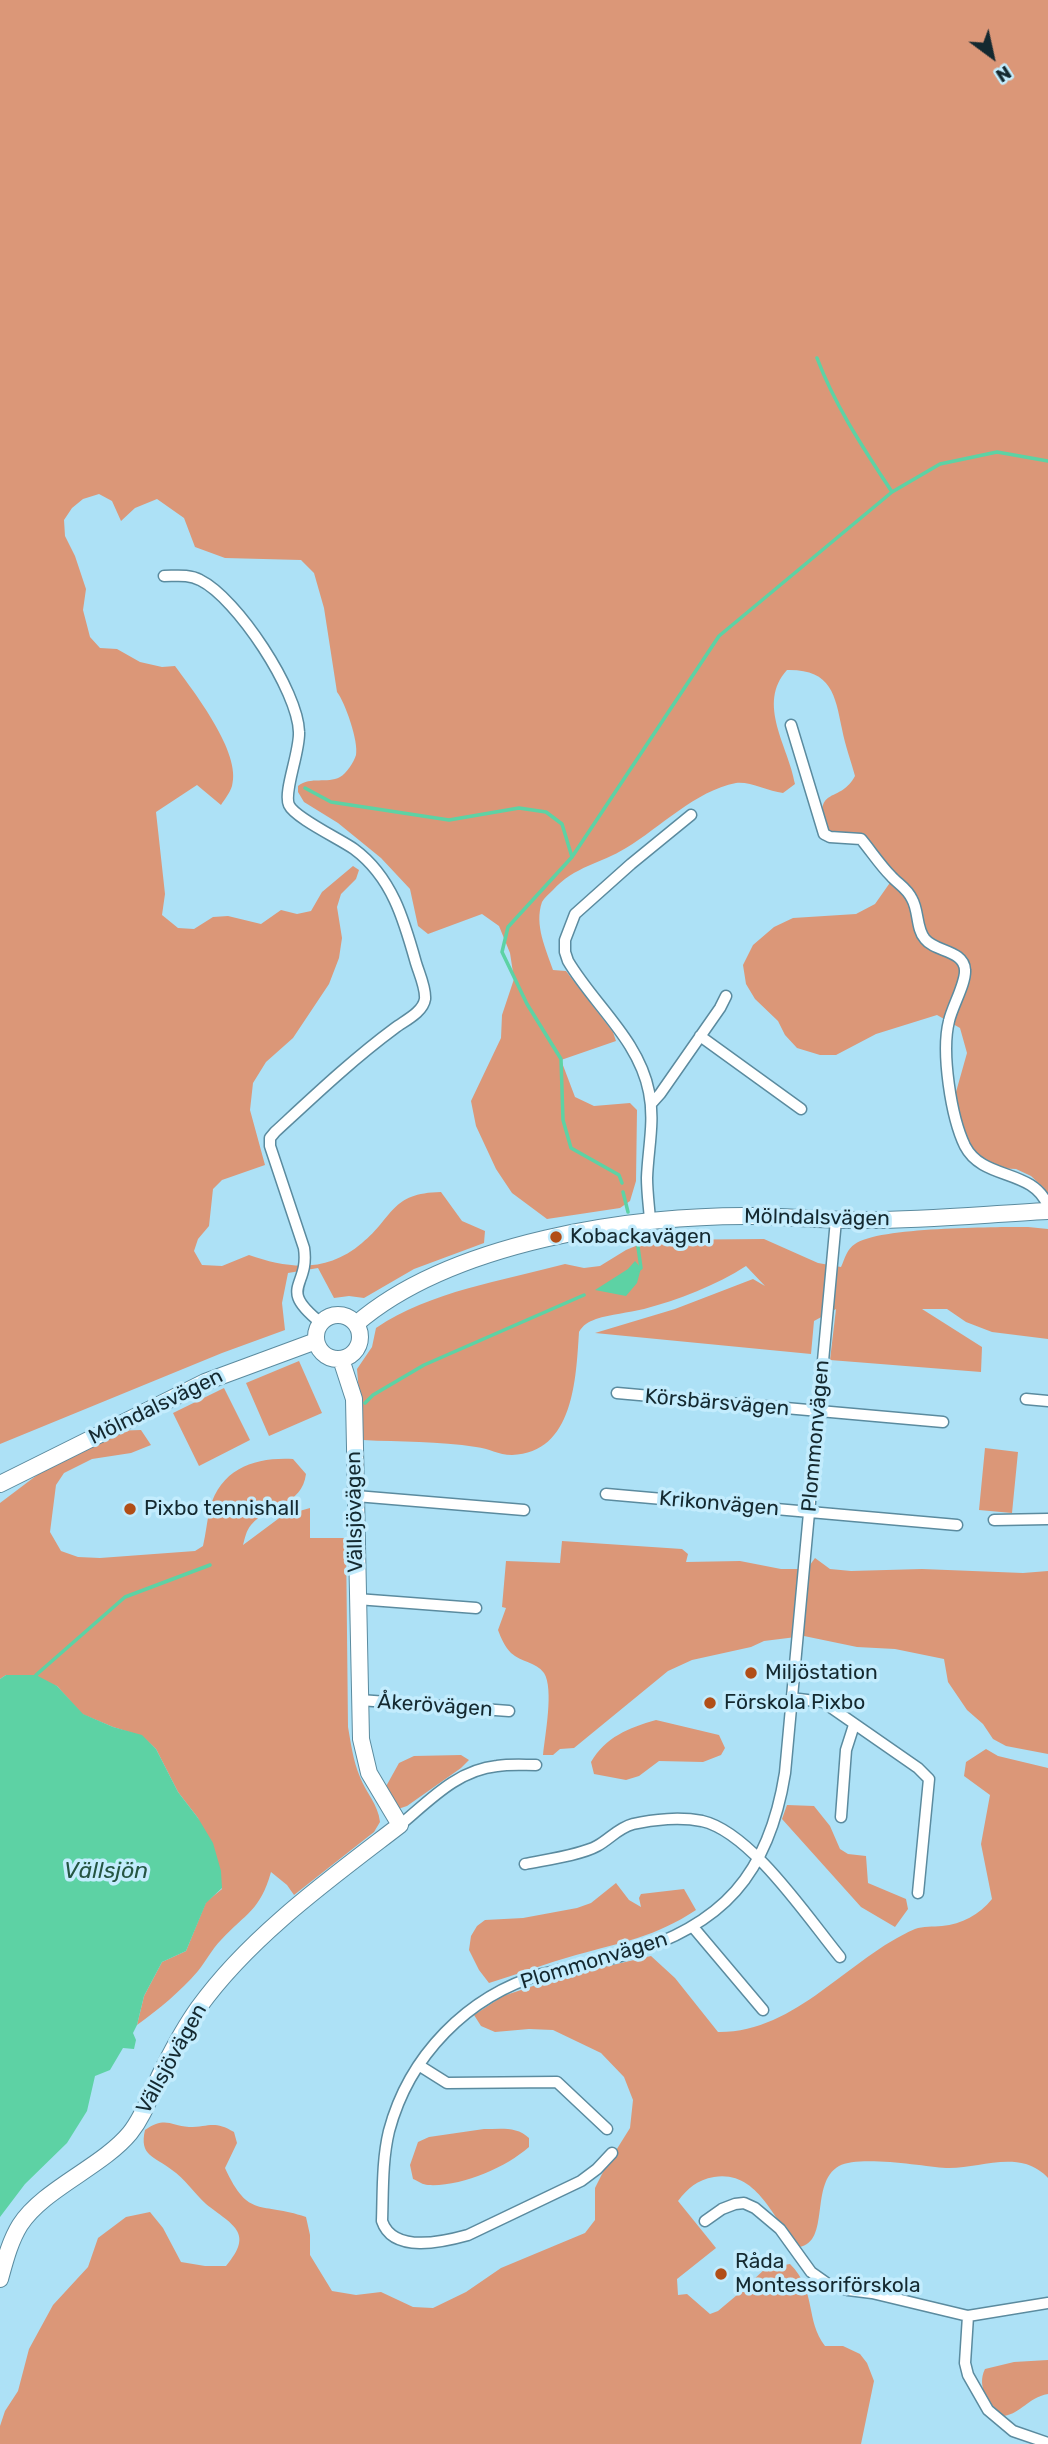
<!DOCTYPE html>
<html>
<head>
<meta charset="utf-8">
<style>
	body { margin:0 }
	#map { position:relative; width:1048px; height:2444px; overflow:hidden; background:#ade1f6; font-family:Rubik,sans-serif }
	canvas { display:block }
	.north { position:absolute; left:957px; top:21px; width:70px; height:70px; -webkit-text-stroke:5px #c3ecfd; paint-order:stroke; rotate:147deg; font-size:19px; font-weight:700; line-height:28px; text-align:center; color:#142930 }
	.north::after { content:''; display:block; margin:auto; width:24px; height:32px; background:#142930; clip-path:polygon(50% 0,100% 100%,50% 72%,0 100%) }
</style>
</head>
<body>
<div id="map">
<canvas width="1048" height="2444"></canvas>
<div class="north">N</div>
</div>
<script>
const c = document.querySelector('canvas').getContext('2d');
c.lineJoin = 'round';
function fillPath(path, color) {
  c.fillStyle = color;
  c.fill(path, 'evenodd');
}
function strokePath(path, color, width, dash) {
  c.strokeStyle = color;
  c.lineWidth = width;
  c.lineCap = dash ? 'butt' : 'round';
  c.setLineDash(dash || []);
  c.stroke(path);
}
function drawText(font, color, halo, rows, align = 'center') {
  c.font = font + ' Rubik,sans-serif';
  c.lineWidth = 7;
  c.setLineDash([]);
  c.textBaseline = 'middle';
  c.strokeStyle = halo;
  c.fillStyle = color;
  for (const [text, x, y, turn = 0] of rows) {
    c.save();
    c.translate(x, y);
    c.rotate((+turn || 0) * Math.PI / 180);
    c.textAlign = isNaN(turn) ? turn : align;
    if (halo) c.strokeText(text, 0, 0);
    c.fillText(text, 0, 0);
    c.restore();
  }
}
fillPath(new Path2D(`
	M0,0H1048V1196L1044,1188L1031,1176L1016,1169L994,1168L982,1163L962,1133L957,1116L956,1092L967,1053L960,1028L937,1015L876,1034L836,1055H820L797,1048L785,1035L778,1021L755,999L746,984L743,965L753,945L774,927L793,918L856,914L875,904L894,877L858,841L836,837L824,828C815,785 840,804 855,776C851,761 845,745 842,729C835,694 831,669 787,670C756,704 789,747 795,784L783,793C768,791 749,781 736,783C695,791 661,827 626,848C600,864 575,866 553,890C549,894 544,898 542,902C534,925 546,949 553,970L566,971L613,1032L616,1041L561,1060L575,1097L594,1106L630,1103L637,1110L636,1181L630,1201L620,1208L547,1219L512,1193L496,1169L476,1126L471,1101L501,1038L502,1015L514,979L510,953L499,926L482,914L428,934L418,926L410,889L381,858L338,823L304,802L298,792V786C311,776 327,784 340,777C346,774 354,762 356,755C359,742 345,702 337,692L324,608L314,573L301,560L225,558L195,547L184,518L157,499L135,508L121,521L112,501L99,494L83,499L72,508L64,520L65,536L75,556L86,589L83,610L90,637L100,648L117,649L140,662L162,667L175,666C194,692 242,753 232,786C230,793 224,800 221,805L197,785L156,812L165,894L162,915L178,928L194,929L213,917L228,916L261,924L281,910L297,914L311,911L322,892L353,866L359,870L356,879L341,894L337,907L342,938L339,958L329,984L293,1038L266,1062L253,1083L250,1110L265,1165L222,1180L213,1189L209,1226L198,1239L194,1251L202,1265L222,1266L249,1255C289,1269 327,1273 362,1243C394,1217 390,1193 441,1192L462,1221L485,1231L484,1243L414,1269L364,1298L349,1296L334,1298L318,1268L288,1273L282,1303L285,1330L222,1353L0,1444Z
	M1028,1227L1048,1229V1339L992,1332L966,1322L947,1309H922L982,1347L981,1372L830,1360L836,1309L814,1321L811,1354L595,1333L675,1309L753,1279L765,1286L746,1266C717,1285 678,1300 644,1309C628,1313 611,1314 596,1319C588,1322 583,1325 579,1332C576,1378 574,1453 512,1455C498,1455 489,1448 476,1447C439,1441 400,1442 363,1440L357,1369L372,1347L376,1328C431,1291 502,1281 565,1264L584,1268L600,1266L626,1250L650,1240L764,1239L818,1263L841,1267C845,1258 847,1249 855,1244C878,1227 995,1227 1028,1227Z
	M299,1361L322,1413L269,1436L246,1383Z
	M224,1388L250,1440L199,1466L173,1413Z
	M141,1430L151,1445L131,1453L92,1459L64,1473L56,1485L50,1532L61,1551L78,1557L100,1558L195,1551L203,1546C206,1533 207,1520 210,1508C221,1468 256,1457 293,1459L306,1474C302,1506 269,1504 251,1525C246,1531 245,1538 243,1545L282,1516L310,1508V1538H346L348,1727C351,1744 353,1760 360,1777C366,1793 378,1804 380,1822L374,1832L294,1895L287,1885L271,1872C260,1911 246,1913 221,1940C212,1949 206,1961 198,1971C180,1992 159,2009 137,2025L144,1996L162,1962L186,1951L206,1902L222,1889L198,1818L178,1792L156,1749L142,1736L113,1727L82,1714L57,1686L6,1675L0,1679V1503L57,1460L111,1431Z
	M985,1448L1018,1452L1012,1513L979,1510Z
	M562,1541L682,1549L688,1554L686,1562L740,1561L781,1569H807L815,1558L830,1569L851,1571L922,1569L1023,1573L1048,1571V1754L1006,1746L993,1739L983,1724L967,1710L948,1682L944,1659L895,1649L857,1647L804,1636L764,1641L751,1647L692,1660L668,1671L574,1748L560,1749L553,1755H543C545,1735 554,1689 544,1673C536,1662 521,1662 511,1653C505,1647 501,1638 498,1630L506,1608L502,1607L506,1561L560,1563Z
	M656,1720L719,1735L725,1748L721,1755L703,1762L659,1761L639,1776L626,1780L594,1774L591,1762C606,1737 628,1728 656,1720Z
	M986,1749L998,1756L1048,1768V2178C1043,2172 1033,2166 1026,2164C999,2157 972,2169 946,2168C922,2166 859,2155 839,2166C809,2183 831,2242 799,2247C773,2222 759,2170 714,2177C697,2180 688,2188 678,2201L716,2248L677,2279L678,2295L687,2294L710,2314L718,2311L737,2295L766,2268L790,2264C817,2291 805,2320 825,2346H843L860,2354L867,2363L874,2381L861,2444H0V2426L5,2411L18,2391L29,2349L53,2305L88,2267L98,2238L126,2217L150,2212L163,2228L181,2262L205,2266H226C255,2232 232,2225 206,2204C194,2193 185,2179 172,2170C154,2156 139,2156 145,2130C166,2116 170,2126 189,2127C209,2127 214,2120 234,2132L237,2143L225,2168C249,2220 260,2201 306,2217L310,2235V2255L332,2291L356,2295L381,2292L413,2307L433,2308L466,2292L501,2268L585,2233L595,2220V2188L605,2168L630,2128L633,2100L624,2077L601,2053L553,2030L529,2029L495,2032L481,2026L474,2015L503,1996L557,1978L651,1956L675,1978L718,2032C796,2033 848,1958 915,1929C923,1926 933,1927 942,1926C962,1924 979,1915 992,1899L981,1844L990,1795L964,1776L966,1762Z
	M461,1755L469,1760L461,1768L407,1806L398,1809L384,1790L399,1763L414,1756Z
	M787,1805L814,1806L830,1826L840,1849L848,1854L866,1856L868,1883L906,1899L908,1909L895,1927L861,1907L782,1819Z
	M616,1883L629,1900L641,1907L639,1898L641,1894L684,1889L696,1910C655,1937 623,1942 576,1955C547,1963 518,1974 489,1983L479,1970L469,1950L471,1936L477,1926L485,1920L523,1918L577,1908L591,1903Z
	M484,2129C500,2129 517,2126 529,2138V2147C505,2168 461,2187 428,2185C423,2185 418,2181 413,2179L410,2165L418,2142L429,2137Z
	M1048,2360V2394C1027,2398 1022,2413 1004,2416C989,2405 976,2387 985,2369L1014,2362Z`), '#db9778');
fillPath(new Path2D(`
	M635,1261L641,1268L637,1283L626,1296L595,1290L628,1269Z
	M6,1675H36L57,1686L83,1714L113,1727L142,1735L156,1749L178,1792L198,1818L213,1843L221,1871L222,1888L206,1903L186,1951L162,1962L144,1996L137,2025L133,2033L136,2040L134,2049L123,2048L110,2070L95,2076L87,2111L67,2143L25,2184L0,2217V1679Z`), '#5dd2a4');
strokePath(new Path2D(`
	M817,358C835,406 864,449 892,492
	M305,788L331,802L449,820L519,808L546,812L562,824L572,857
	M622,1183L619,1175L571,1148L563,1120L561,1059L527,1004L502,952L508,927L572,857L719,636L892,492L940,464L997,452L1048,461
	M623,1192L628,1212
	M637,1240L641,1268L638,1270
	M365,1403L373,1395L424,1365L584,1295
	M36,1675L125,1597L210,1565`), '#5dd2a4', 3.5);
const street = new Path2D(`
	M164,576C176,576 189,574 200,580C237,598 298,691 299,732C300,752 283,792 289,805C295,818 340,839 354,849C392,877 404,920 416,963C419,973 426,988 425,999C423,1012 406,1020 395,1028C353,1059 314,1096 275,1132L270,1138V1146L304,1248C310,1288 276,1287 321,1323
	M791,725L824,834L830,837L861,839C871,851 880,865 891,876C898,884 907,888 912,899C919,911 916,929 925,939C935,952 964,950 965,970C966,983 952,1007 949,1021C941,1052 951,1117 965,1146C983,1181 1033,1168 1048,1206
	M700,1036L801,1109
	M651,1104L660,1094L720,1008L726,996
	M650,1220C649,1206 647,1192 647,1178C648,1149 655,1121 649,1092C639,1040 594,1005 568,961L565,952V940L575,914L631,864L691,815
	M617,1393L943,1422
	M1026,1399L1048,1401
	M606,1494L957,1525
	M356,1496L524,1510
	M994,1520L1048,1519
	M357,1599L476,1608
	M791,1698L823,1702L918,1768L929,1779L918,1893
	M360,1700L509,1711
	M841,1817L846,1750L854,1725
	M400,1825C429,1801 457,1770 497,1766C510,1764 523,1765 536,1765
	M525,1864C544,1860 581,1855 597,1846C610,1839 618,1828 633,1824C654,1819 681,1817 702,1821C751,1832 808,1918 840,1957
	M693,1927L763,2010
	M420,2066L447,2083L557,2082L607,2129
	M612,2153L597,2169L581,2181L468,2235C443,2242 393,2254 382,2221C383,2192 382,2160 389,2131C409,2056 467,1996 542,1974C569,1967 597,1963 624,1955C723,1926 769,1874 785,1773L836,1220
	M705,2221L722,2209L735,2204L744,2203L755,2208L780,2229L811,2272L828,2284L848,2290L872,2293L968,2316L1048,2303
	M968,2316L965,2363L968,2375L988,2410L1013,2431L1048,2443`);
const secondary = new Path2D(`
	M316 1337a22 22 0 1 1 44 0a22 22 0 1 1-44 0Z
	M356,1324C451,1242 634,1214 757,1216C794,1217 831,1221 868,1220C928,1220 988,1214 1048,1211
	M0,1484L205,1382L316,1341
	M0,2279C5,2261 10,2241 20,2225C43,2189 102,2167 130,2133C146,2113 152,2089 164,2067C174,2047 186,2025 199,2007C250,1936 331,1878 400,1825L369,1773L361,1739L354,1399L341,1359`);
strokePath(street, '#5b8b9f', 13);
strokePath(secondary, '#5b8b9f', 18);
strokePath(street, '#fff', 10);
strokePath(secondary, '#fff', 16);
for (const [x, y, r, color] of [
	[556,1237,7,"#b14e17"],
	[130,1509,7,"#b14e17"],
	[751,1673,7,"#b14e17"],
	[710,1703,7,"#b14e17"],
	[721,2274,7,"#b14e17"]
]) {
  const dot = new Path2D();
  dot.arc(x, y, r, 0, 2 * Math.PI);
  c.fillStyle = color;
  c.fill(dot);
  strokePath(dot, '#c3ecfd', 2.5);
}
drawText('21px', '#142930', '#c3ecfd', [
	["Mölndalsvägen",817,1218,1],
	["Körsbärsvägen",717,1403,5],
	["Mölndalsvägen",156,1407,-26],
	["Plommonvägen",816,1436,-85],
	["Krikonvägen",719,1504,5],
	["Vällsjövägen",355,1512,-91],
	["Åkerövägen",435,1706,4],
	["Plommonvägen",594,1961,-17],
	["Vällsjövägen",172,2059,-61]
]);
drawText('21px', '#142930', '#c3ecfd', [
	["Kobackavägen",570,1237],
	["Pixbo tennishall",144,1509],
	["Miljöstation",765,1673],
	["Förskola Pixbo",724,1703],
	["Råda",735,2262],
	["Montessoriförskola",735,2286]
], 'left');
drawText('italic 23px', '#255542', '#c3ecfd', [
	["Vällsjön",106,1871]
]);
</script>
</body>
</html>
